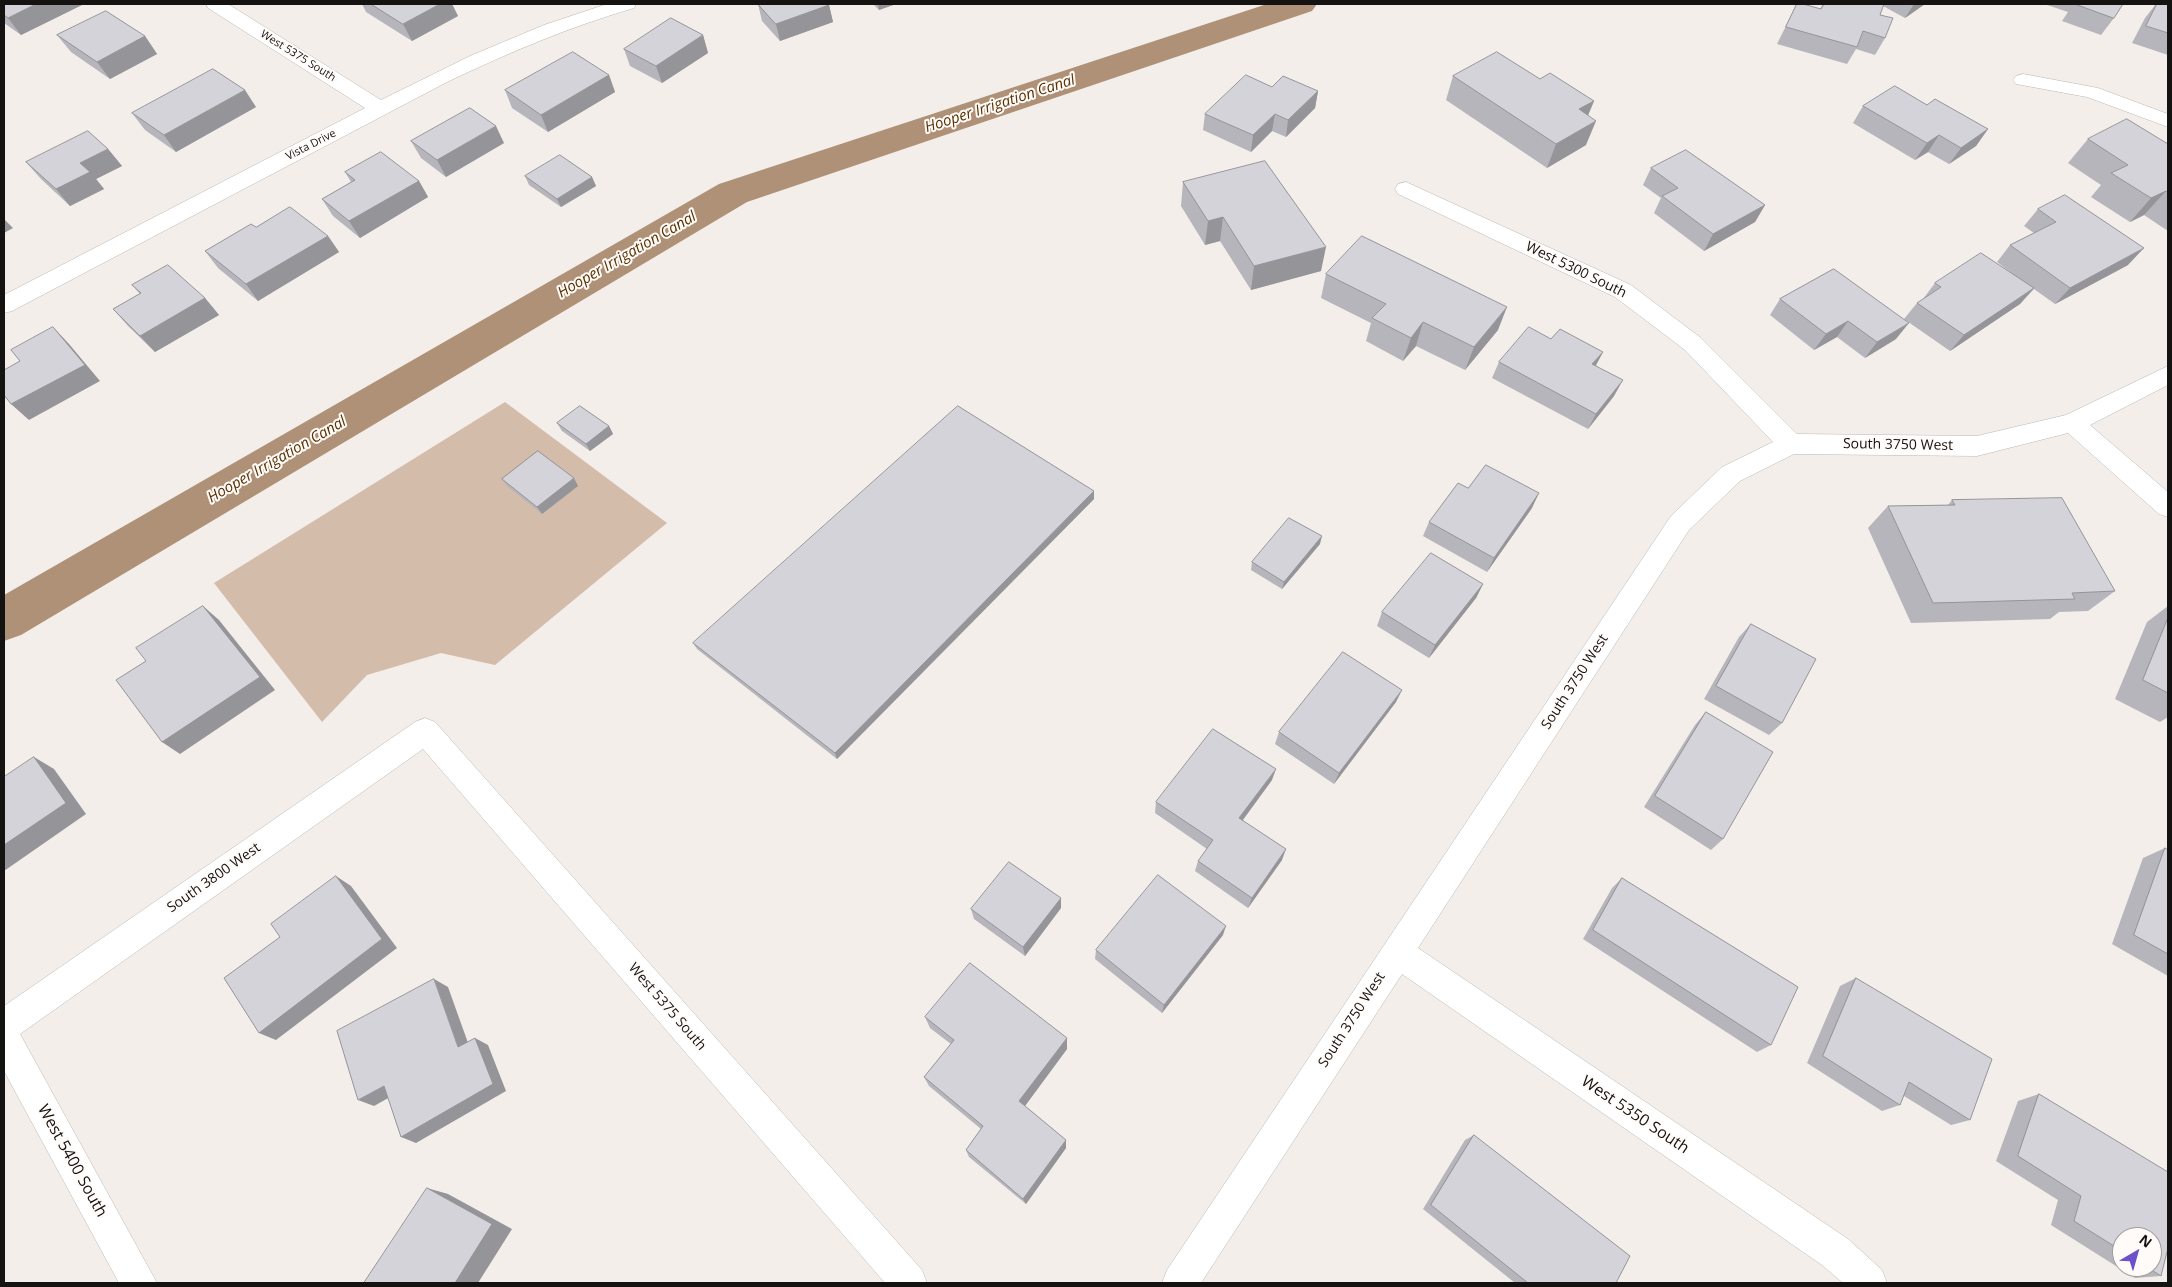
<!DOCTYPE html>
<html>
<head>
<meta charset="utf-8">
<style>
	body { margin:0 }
	#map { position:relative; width:2172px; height:1287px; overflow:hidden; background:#f3eee9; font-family:"Open Sans",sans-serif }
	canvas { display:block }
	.frame { position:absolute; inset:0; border:5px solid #151312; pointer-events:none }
	.north { position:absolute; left:2112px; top:1227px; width:50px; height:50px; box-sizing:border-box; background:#fffbf9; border:1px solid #a19e9d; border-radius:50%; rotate:38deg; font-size:14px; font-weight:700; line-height:20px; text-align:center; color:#151312 }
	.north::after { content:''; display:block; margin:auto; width:18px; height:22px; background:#6c51ca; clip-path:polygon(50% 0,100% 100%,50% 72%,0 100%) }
</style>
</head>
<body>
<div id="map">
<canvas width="2172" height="1287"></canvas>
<div class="frame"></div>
<div class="north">N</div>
</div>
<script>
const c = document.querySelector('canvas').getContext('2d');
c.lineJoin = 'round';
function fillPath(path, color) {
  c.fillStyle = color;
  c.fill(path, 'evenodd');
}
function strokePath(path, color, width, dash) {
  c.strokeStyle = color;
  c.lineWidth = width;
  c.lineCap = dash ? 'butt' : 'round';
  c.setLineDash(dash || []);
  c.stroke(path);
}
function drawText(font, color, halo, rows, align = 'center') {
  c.font = font + ' "Open Sans",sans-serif';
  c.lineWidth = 4;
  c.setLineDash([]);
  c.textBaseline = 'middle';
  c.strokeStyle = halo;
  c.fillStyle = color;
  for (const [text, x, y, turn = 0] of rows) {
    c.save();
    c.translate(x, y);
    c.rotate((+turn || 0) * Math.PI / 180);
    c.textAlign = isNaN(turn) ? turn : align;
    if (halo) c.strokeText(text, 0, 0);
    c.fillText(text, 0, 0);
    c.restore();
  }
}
fillPath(new Path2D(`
	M505,402L667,523L495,665L441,653L367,675L322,722L214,583Z`), '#d3bcaa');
fillPath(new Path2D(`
	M1267,4H1317L1312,11L747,202L21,635L4,641V595L719,184Z`), '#af9177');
const street = new Path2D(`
	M206,4H228L381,100L470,56L544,25L607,4H636L634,8C569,27 508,53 447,82L12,311L4,313V295L365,108L208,8Z
	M2023,74L2098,88L2168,114V127L2087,97L2016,84L2013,80L2016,76Z
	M1406,182L1631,285L1701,338L1797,434L1977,436L2066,415L2168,366V385L2090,425L2168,492V517L2159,514L2068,433L1977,456L1794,454L1740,481L1689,530L1418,948L1848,1239L1882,1270L1887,1283H1843L1822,1265L1402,974L1201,1283H1162L1167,1270L1671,516L1722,467L1773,442L1685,350L1615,297L1398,194L1395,189L1398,184Z
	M425,718L435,722L922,1270L927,1283H885L423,749L20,1034L157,1283H119L4,1071V1006L415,722Z`);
strokePath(street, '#bcb7b3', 1);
fillPath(street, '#fff');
fillPath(new Path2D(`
	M4,4H84L21,35L4,23Z
	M362,4H452L458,16L412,41L366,12Z
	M758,4L829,5L833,22L780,41L762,21Z
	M873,4H896L879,10Z
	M1797,4L1820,9L1823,4H1925L1905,18L1883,6L1880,15L1885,38L1875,55L1856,49L1847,64L1777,44Z
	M2044,4H2123L2114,18L2101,35L2062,21L2068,12Z
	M2156,4H2168V55L2132,43L2145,18Z
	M57,35L145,36L157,54L110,79L71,52Z
	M703,35L708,53L662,83L630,66L624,49Z
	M609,75L615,92L548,132L512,108L505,90Z
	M1453,76L1540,79L1594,101L1588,115L1586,145L1547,168L1446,100Z
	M1272,87L1318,91L1315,108L1286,137L1272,131L1251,152L1203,130L1205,114Z
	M1927,105L1988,129L1976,146L1949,164L1928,152L1915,160L1853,123L1863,106Z
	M256,107L176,152L145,130L132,113Z
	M2088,139L2168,144V231L2144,215L2130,222L2091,197L2101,185L2068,163Z
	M411,141L504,143L446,177L421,158Z
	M108,149L122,166L96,179L104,189L70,206L41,179L26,162Z
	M1651,168L1765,205L1755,222L1704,251L1654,213L1661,198L1643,185Z
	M345,172L419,181L428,197L360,238L333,216L322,199L351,182Z
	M525,176L592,177L596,186L561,207L529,185Z
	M1183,182L1321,271L1251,290L1220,241L1205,245L1181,206Z
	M2038,209L2128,265L2055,304L2034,289L2020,304L1950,351L1904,319L1917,303L1923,299L1935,283L2013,274L1997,262L2010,245L2034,233L2024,226Z
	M256,227L328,236L339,252L258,301L218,268L205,251Z
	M1834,269L1896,339L1865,358L1837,337L1814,350L1770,315L1780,299Z
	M1326,274L1498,330L1465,370L1416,346L1403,361L1366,341L1371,323L1321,298Z
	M132,285L205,298L219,315L155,352L128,326L113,309L140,294Z
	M1603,352L1596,365L1614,396L1588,429L1492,378L1499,362Z
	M557,423L609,426L613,434L590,451L562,431Z
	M502,479L578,486L542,514L507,486Z
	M1468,488L1532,508L1487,572L1423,536L1429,522Z
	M1094,491V499L837,759L697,649L693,643Z
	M1952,500L2115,591L2088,611L2059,612L2050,619L1911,623L1868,528L1888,506L1948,505Z
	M1320,544L1282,589L1251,570L1252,562Z
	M1483,584L1476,598L1429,658L1377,626L1382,612Z
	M2168,606V717L2160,722L2115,699L2147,622Z
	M1751,624L1782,723L1769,735L1704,699L1739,637Z
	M1396,702L1334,784L1275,744L1279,732Z
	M1706,712L1723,839L1711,850L1644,807L1695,725Z
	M1272,780L1243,820L1282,860L1248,908L1195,871L1198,861L1207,849L1155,813L1156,802Z
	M2165,848L2168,850V976L2112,944L2143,858Z
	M1622,878L1771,1045L1757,1052L1583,939L1612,888Z
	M1061,908L1025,956L974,919L971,909Z
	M1223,935L1162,1013L1095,959L1096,950Z
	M1856,978L1970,1120L1951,1125L1904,1096L1900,1105L1882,1111L1807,1063L1840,986Z
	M925,1017L1067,1038V1049L1025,1106L1066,1140V1148L1026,1204L969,1157L966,1150L981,1129L929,1086L924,1077L951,1044L930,1028Z
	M2039,1094L2161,1276L2135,1278L2051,1225L2058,1200L1996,1161L2018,1101ZM2122,1237L2152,1267H2122Z
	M1474,1135L1616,1283H1515L1423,1209L1465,1140Z`), '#b6b5bb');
fillPath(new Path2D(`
	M36,4H84L21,35L8,18Z
	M440,4H452L458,16L412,41L403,24Z
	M878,4H896L879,10Z
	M1914,4H1925L1905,18Z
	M829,5L833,22L780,41L776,24Z
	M703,35L708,53L662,83L656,66Z
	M145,36L157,54L110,79L97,62Z
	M609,75L615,92L548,132L541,115Z
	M245,90L256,107L176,152L164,135Z
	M1318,91L1315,108L1286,137L1288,120Z
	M1594,101L1584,125L1579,109Z
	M1275,114L1272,131L1251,152L1253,135Z
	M1596,121L1586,145L1547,168L1556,144Z
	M496,126L504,143L446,177L437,160Z
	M1988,129L1976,146L1949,164L1961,148Z
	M1939,135L1928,152L1915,160L1927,143Z
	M108,149L122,166L96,179L104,189L70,206L56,189L80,163Z
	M592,177L596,186L561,207L557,199Z
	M419,181L428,197L360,238L349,221Z
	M2166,191L2144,215L2130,222L2151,198Z
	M1765,205L1755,222L1704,251L1713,234Z
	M1223,217L1220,241L1205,245L1208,221Z
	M4,219L13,228L4,233Z
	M328,236L339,252L258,301L246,284Z
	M1326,247L1321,271L1251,290L1254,266Z
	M2144,248L2128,265L2055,304L2070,288Z
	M2034,288L2020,304L1950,351L1964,335Z
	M205,298L219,315L155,352L140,336Z
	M1507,307L1498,330L1465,370L1474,347Z
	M1848,321L1837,337L1814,350L1826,334Z
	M1423,322L1416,346L1403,361L1411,338Z
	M1909,323L1896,339L1865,358L1877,342Z
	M53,327L69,344L100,381L29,420L11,404Z
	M1603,352L1595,367L1592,364Z
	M1623,380L1614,396L1588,429L1596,414Z
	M609,426L613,434L590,451L586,444Z
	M574,478L578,486L542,514L537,507Z
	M1094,491V499L837,759L835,753Z
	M1539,493L1532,508L1487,572L1494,558Z
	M1322,536L1320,544L1282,589L1284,582Z
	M1483,584L1476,598L1429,658L1435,645Z
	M203,606L219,620L275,690L180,754L162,742Z
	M1402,690L1396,702L1334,784L1339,773Z
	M34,757L54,769L86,814L4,871V845Z
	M1276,769L1272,780L1236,829L1239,818Z
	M1286,849L1282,860L1248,908L1252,898Z
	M336,876L351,886L397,948L276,1040L259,1033Z
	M1061,898V908L1025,956L1023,947Z
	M1226,926L1223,935L1162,1013L1164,1005Z
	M434,979L448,987L472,1054L458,1047Z
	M475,1038L488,1045L506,1091L416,1143L401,1137Z
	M1067,1038V1049L1022,1110L1019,1101Z
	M384,1086L399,1092L374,1106L358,1100Z
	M1066,1140V1148L1026,1204L1023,1199Z
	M427,1188L448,1194L512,1229L478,1283H455Z`), '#949499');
const building = new Path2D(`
	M4,4H36L8,18L4,15Z
	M371,4H440L403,24Z
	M758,4H828L829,5L776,24Z
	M1797,4H1803L1821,9L1824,4H1884L1880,15L1893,18L1885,38L1863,31L1857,47L1786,27Z
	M2075,4H2123L2114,18Z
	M2157,4H2168V33L2146,26Z
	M106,11L145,36L97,62L57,35Z
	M671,18L703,35L656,66L624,49Z
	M573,52L609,75L541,115L505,90Z
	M1497,52L1540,79L1550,73L1594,101L1579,109L1596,121L1556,144L1453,76Z
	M213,69L245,90L164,135L132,113Z
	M1246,75L1272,87L1283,76L1318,91L1288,120L1275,114L1253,135L1205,114Z
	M1895,86L1927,105L1935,99L1988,129L1961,148L1939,135L1927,143L1863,106Z
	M470,108L496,126L437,160L411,141Z
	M2127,119L2168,144V192L2166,191L2151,198L2111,173L2128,165L2088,139Z
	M88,131L108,149L80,163L90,172L56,189L26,162Z
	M1686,150L1765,205L1713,234L1662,196L1678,188L1651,168Z
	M381,152L419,181L349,221L322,199L355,180L345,172Z
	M560,155L592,177L557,199L525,176Z
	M1265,161L1326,247L1254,266L1223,217L1208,221L1183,182Z
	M2065,195L2144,248L2070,288L2010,245L2056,222L2038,209Z
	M290,207L328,236L246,284L205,251L251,224L256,227Z
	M1362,236L1507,307L1474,347L1423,322L1411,338L1372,318L1386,304L1326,274Z
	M1981,253L2034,288L1964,335L1917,303L1941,287L1935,283Z
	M168,265L205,298L140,336L113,309L141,293L132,285Z
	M1834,269L1909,323L1877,342L1848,321L1826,334L1780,299Z
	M53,327L85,365L11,404L4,395V370L20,361L11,350Z
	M1529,327L1551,339L1560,329L1603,352L1592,364L1623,380L1596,414L1499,362Z
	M580,406L609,426L586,444L557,423Z
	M958,406L1094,491L835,753L693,643Z
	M538,451L574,478L537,507L502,479Z
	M1486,465L1539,493L1494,558L1429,522L1458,483L1468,488Z
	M2062,498L2115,591L2072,593L2075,599L1933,603L1888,506L1955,505L1952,500Z
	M1289,518L1322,536L1284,582L1252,562Z
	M1431,553L1483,584L1435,645L1382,612Z
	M203,606L260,677L162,742L116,680L146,661L136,648Z
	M2168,618V693L2143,680Z
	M1751,624L1816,659L1782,723L1716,686Z
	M1343,652L1402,690L1339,773L1279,732Z
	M1706,712L1773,752L1723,839L1655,796Z
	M1213,729L1276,769L1239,818L1286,849L1252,898L1198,861L1213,840L1156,802Z
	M34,757L66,803L4,845V777Z
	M2165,848L2168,850V954L2134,935Z
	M1009,862L1061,898L1023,947L971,909Z
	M1158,875L1226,926L1164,1005L1096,950Z
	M336,876L382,939L259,1033L224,978L280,937L271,924Z
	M1622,878L1798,987L1771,1045L1593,930Z
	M970,963L1067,1038L1019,1101L1066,1140L1023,1199L966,1150L983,1126L924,1077L954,1040L925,1017Z
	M1856,978L1992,1059L1970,1120L1909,1082L1900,1105L1823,1056Z
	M434,979L458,1047L475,1038L493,1084L401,1137L384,1086L358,1100L337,1031Z
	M2039,1094L2168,1172V1248L2161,1276L2147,1267H2152V1237H2122V1251L2074,1221L2081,1196L2018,1156Z
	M1474,1135L1630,1256L1616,1283H1528L1431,1205Z
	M427,1188L492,1224L455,1283H364Z`);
fillPath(building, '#d4d3da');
strokePath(building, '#949499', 1);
drawText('11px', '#151312', '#fffbf9', [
	["West 5375 South",298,56,32],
	["Vista Drive",311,145,-27]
]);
drawText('14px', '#151312', '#fffbf9', [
	["West 5300 South",1576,270,26],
	["South 3750 West",1898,445,1],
	["South 3750 West",1575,682,-57],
	["South 3800 West",214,878,-35],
	["West 5375 South",667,1007,49],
	["South 3750 West",1352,1020,-57]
]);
drawText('italic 15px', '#5a3101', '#fffbf9', [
	["Hooper Irrigation Canal",1000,104,-18],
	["Hooper Irrigation Canal",627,255,-30],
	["Hooper Irrigation Canal",277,460,-30]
]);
drawText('16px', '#151312', '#fffbf9', [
	["West 5350 South",1635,1115,34],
	["West 5400 South",72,1161,61]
]);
</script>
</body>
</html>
